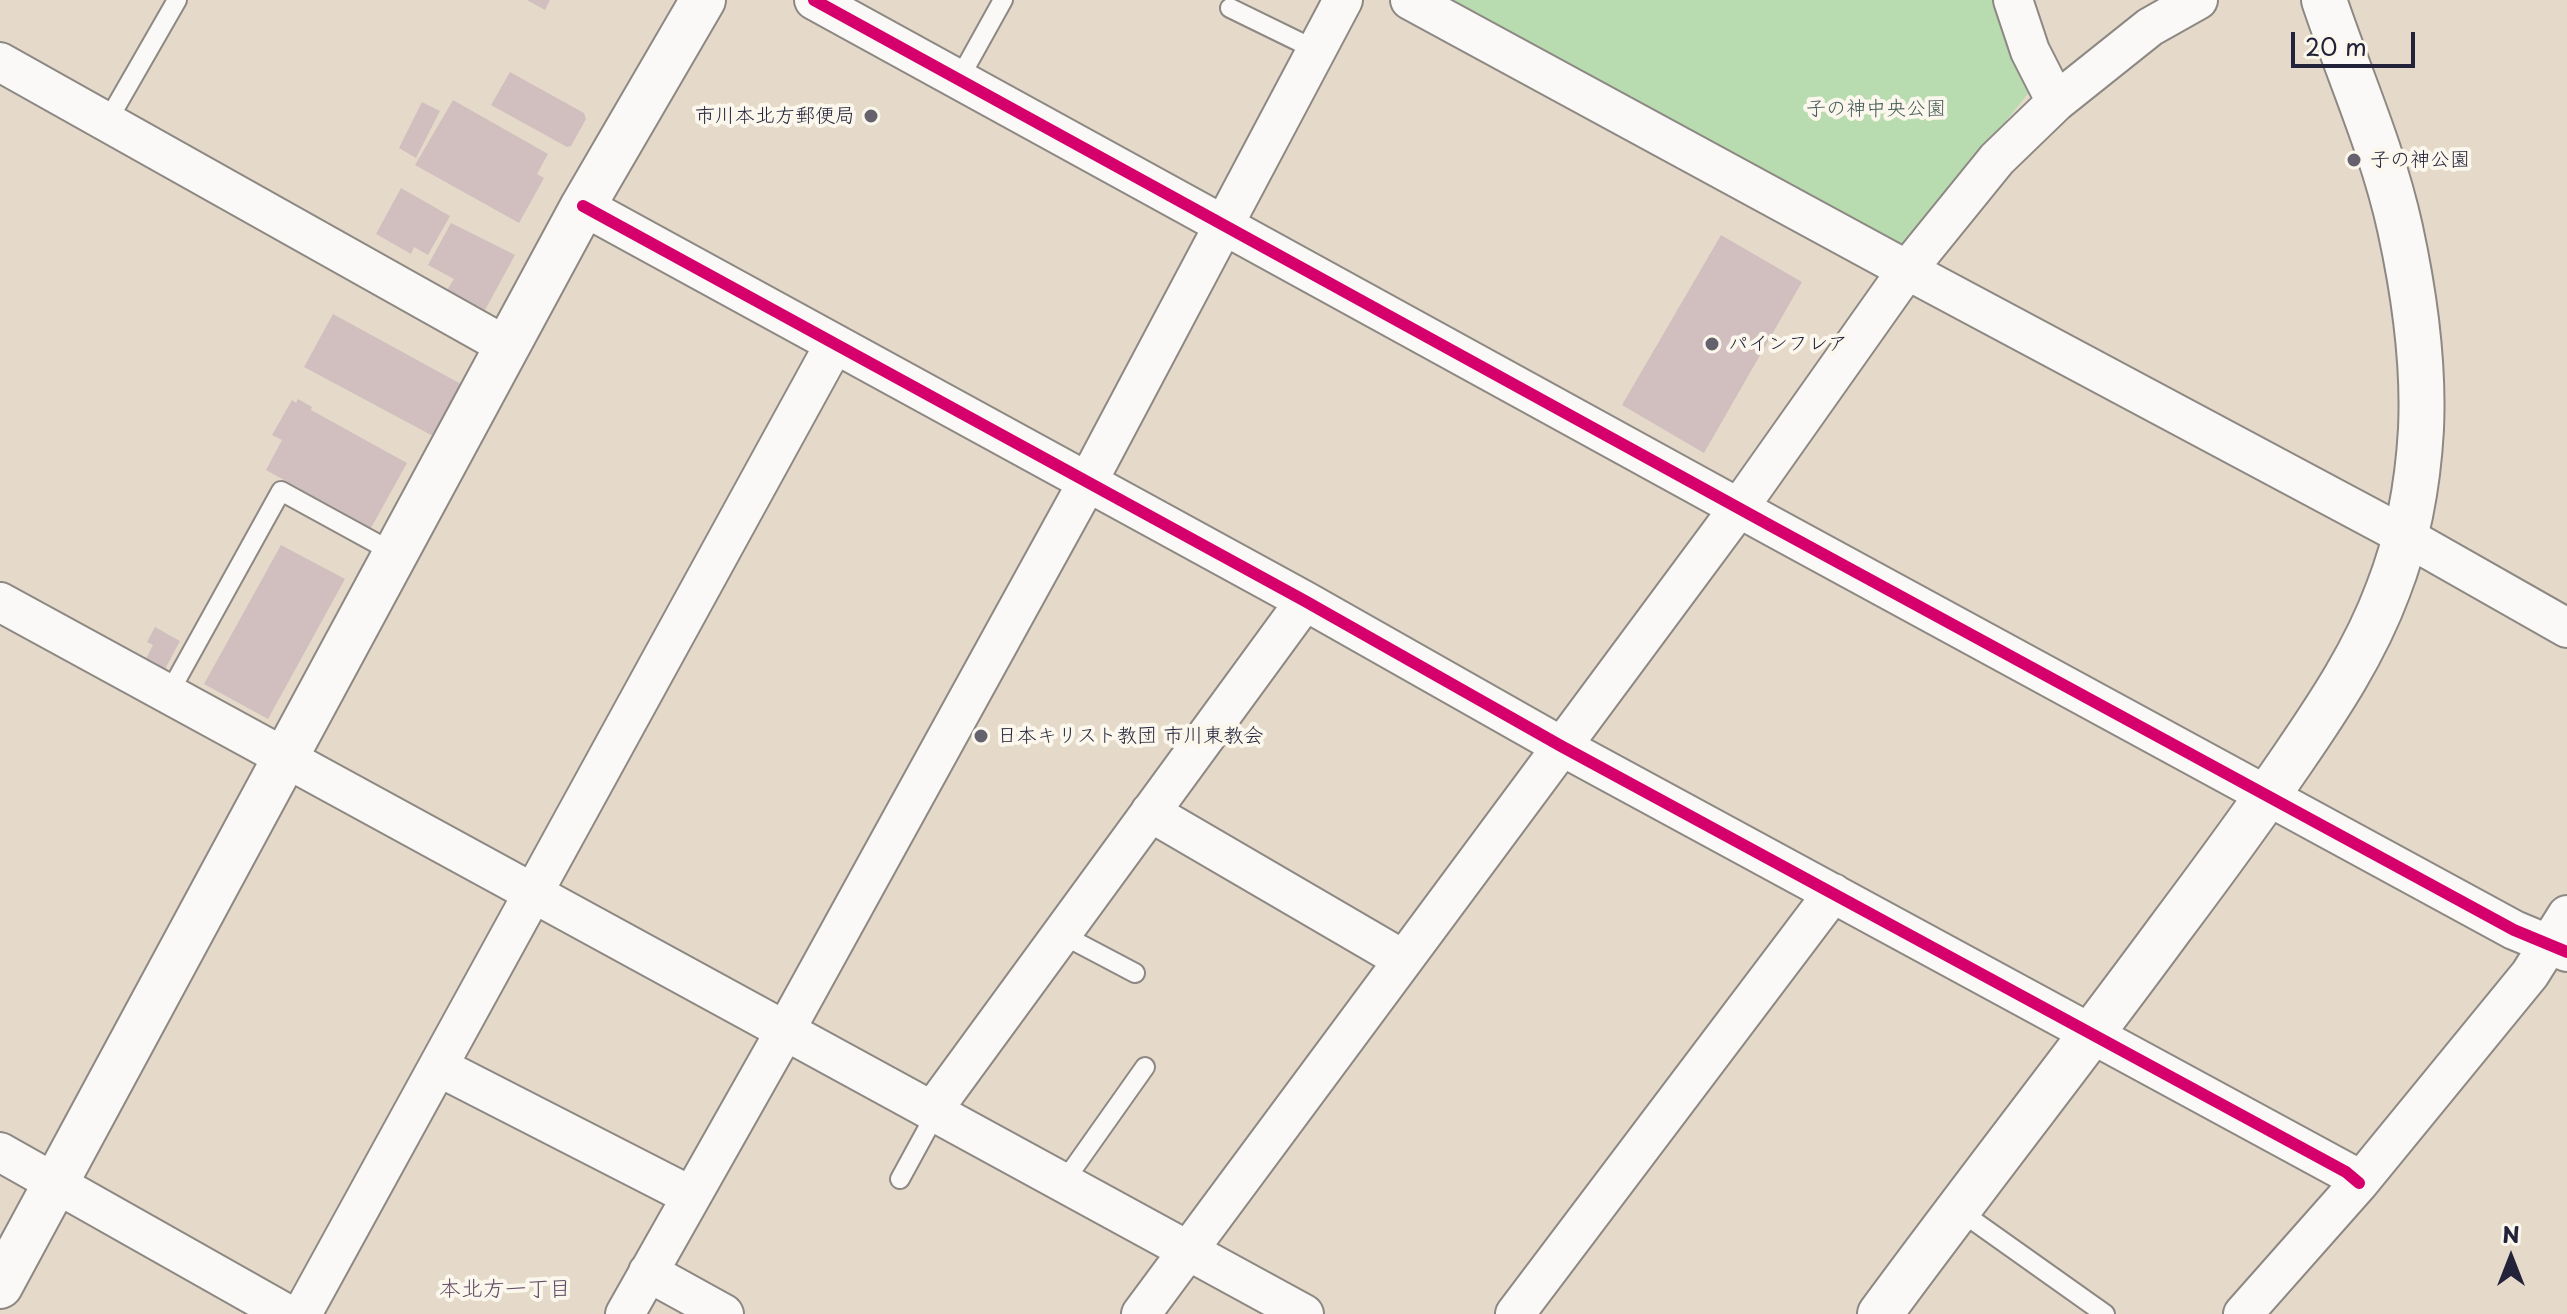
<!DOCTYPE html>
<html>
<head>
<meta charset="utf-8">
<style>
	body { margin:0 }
	#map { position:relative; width:2567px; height:1314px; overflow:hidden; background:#e5daca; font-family:"Playpen Sans",sans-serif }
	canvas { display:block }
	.north { position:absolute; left:2471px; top:1218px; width:80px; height:80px; -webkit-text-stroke:6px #fbf7ec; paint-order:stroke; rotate:0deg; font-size:22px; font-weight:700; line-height:32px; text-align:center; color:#22223b }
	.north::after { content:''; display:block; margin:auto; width:28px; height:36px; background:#22223b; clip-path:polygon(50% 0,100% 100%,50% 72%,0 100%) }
	.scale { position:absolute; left:2291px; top:32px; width:124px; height:36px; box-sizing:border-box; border:4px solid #22223b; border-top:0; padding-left:10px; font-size:24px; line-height:28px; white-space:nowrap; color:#22223b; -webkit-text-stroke:6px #fbf7ec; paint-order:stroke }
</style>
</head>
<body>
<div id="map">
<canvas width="2567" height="1314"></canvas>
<div class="north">N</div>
<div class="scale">20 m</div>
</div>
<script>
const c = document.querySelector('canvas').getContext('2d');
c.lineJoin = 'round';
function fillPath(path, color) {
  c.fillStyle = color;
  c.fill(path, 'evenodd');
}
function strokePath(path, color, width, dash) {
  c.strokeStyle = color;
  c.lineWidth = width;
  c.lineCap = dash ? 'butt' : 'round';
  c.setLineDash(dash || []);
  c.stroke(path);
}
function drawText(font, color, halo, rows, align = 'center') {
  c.font = font + ' "Playpen Sans","Klee One",sans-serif';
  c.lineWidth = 8;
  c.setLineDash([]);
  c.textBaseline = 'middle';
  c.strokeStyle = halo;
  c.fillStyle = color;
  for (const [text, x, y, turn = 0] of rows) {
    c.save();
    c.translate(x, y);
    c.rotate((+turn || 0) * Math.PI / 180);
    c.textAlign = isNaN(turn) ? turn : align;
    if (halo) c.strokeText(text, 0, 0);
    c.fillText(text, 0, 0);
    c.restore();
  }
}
fillPath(new Path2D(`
	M1451,0H1997L2031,90L1904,247Z`), '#b8dcb0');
fillPath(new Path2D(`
	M527,0H550L545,10Z
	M510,72L584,113L586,119L571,146L567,147L491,105Z
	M453,100L548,154L537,174L544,178L519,223L415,165Z
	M422,102L440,111L416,158L399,148Z
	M401,188L450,216L428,255L414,247L411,254L376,234Z
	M451,223L515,255L485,310L447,290L454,279L428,265Z
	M1721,235L1802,282L1704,453L1622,405Z
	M333,314L461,384L433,436L304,367Z
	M298,399L312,407L311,410L407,463L371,528L266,470L282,440L272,435L292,400L296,403Z
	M281,545L345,579L268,719L204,684Z
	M155,627L180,641L163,673L144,663L153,645L147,642Z`), '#d0bfbe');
const service = new Path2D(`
	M1230,8L1316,50
	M958,81L1003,0
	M107,122L177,0
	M168,695L281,491L396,554
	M1061,934L1135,973
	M900,1179L936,1113
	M1063,1183L1145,1067
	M1957,1209L2105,1314`);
const minor = new Path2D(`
	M814,0C1378,314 1947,621 2514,930L2567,952
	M1410,0L1907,270L2405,536L2567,628
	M2013,0L2030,51L2056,102
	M0,62L508,347
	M583,206L1305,601L1561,746L2346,1172L2359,1183
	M0,602L1304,1314
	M1150,812L1402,959
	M439,1067L691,1196
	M932,1111L1305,601
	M0,1152L287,1314
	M648,1272L724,1314
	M302,1314L834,345
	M625,1314L785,1031L1087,483L1343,0
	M1141,1314L1738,509L1907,270L1997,159L2056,102L2150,27L2198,0
	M1515,1314L1833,893
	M2243,1314L2359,1183L2530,974L2567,915`);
const tertiary = new Path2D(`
	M0,1286L583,206L703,0
	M1880,1314C1975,1185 2074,1059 2169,930C2211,874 2253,817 2292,760C2329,706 2365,652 2388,590C2408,539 2418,484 2421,429C2424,363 2414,292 2400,228C2383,150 2349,75 2324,0`);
strokePath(service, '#8d8883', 22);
strokePath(minor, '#8d8883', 42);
strokePath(tertiary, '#8d8883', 48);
strokePath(service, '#fbf9f7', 18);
strokePath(minor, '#fbf9f7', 38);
strokePath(tertiary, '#fbf9f7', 44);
strokePath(new Path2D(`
	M814,0C1378,314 1947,621 2514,930L2567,952
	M583,206L1305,601L1561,746L2346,1172L2359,1183`), '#d6006c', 12);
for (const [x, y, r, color] of [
	[871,116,8,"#66626d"],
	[2354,160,8,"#66626d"],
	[1712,344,8,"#66626d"],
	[981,736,8,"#66626d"]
]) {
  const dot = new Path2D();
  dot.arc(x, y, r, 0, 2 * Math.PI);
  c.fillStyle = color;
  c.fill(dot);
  strokePath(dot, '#fbf7ec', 3);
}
drawText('20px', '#445a58', '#fbf7ec', [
	["子の神中央公園",1876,109]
]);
drawText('20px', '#22223b', '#fbf7ec', [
	["市川本北方郵便局",855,116,"right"],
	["子の神公園",2370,160],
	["パインフレア",1728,344],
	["日本キリスト教団 市川東教会",997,736]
], 'left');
drawText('22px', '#604a65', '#fbf7ec', [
	["本北方一丁目",505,1290]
]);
</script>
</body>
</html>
